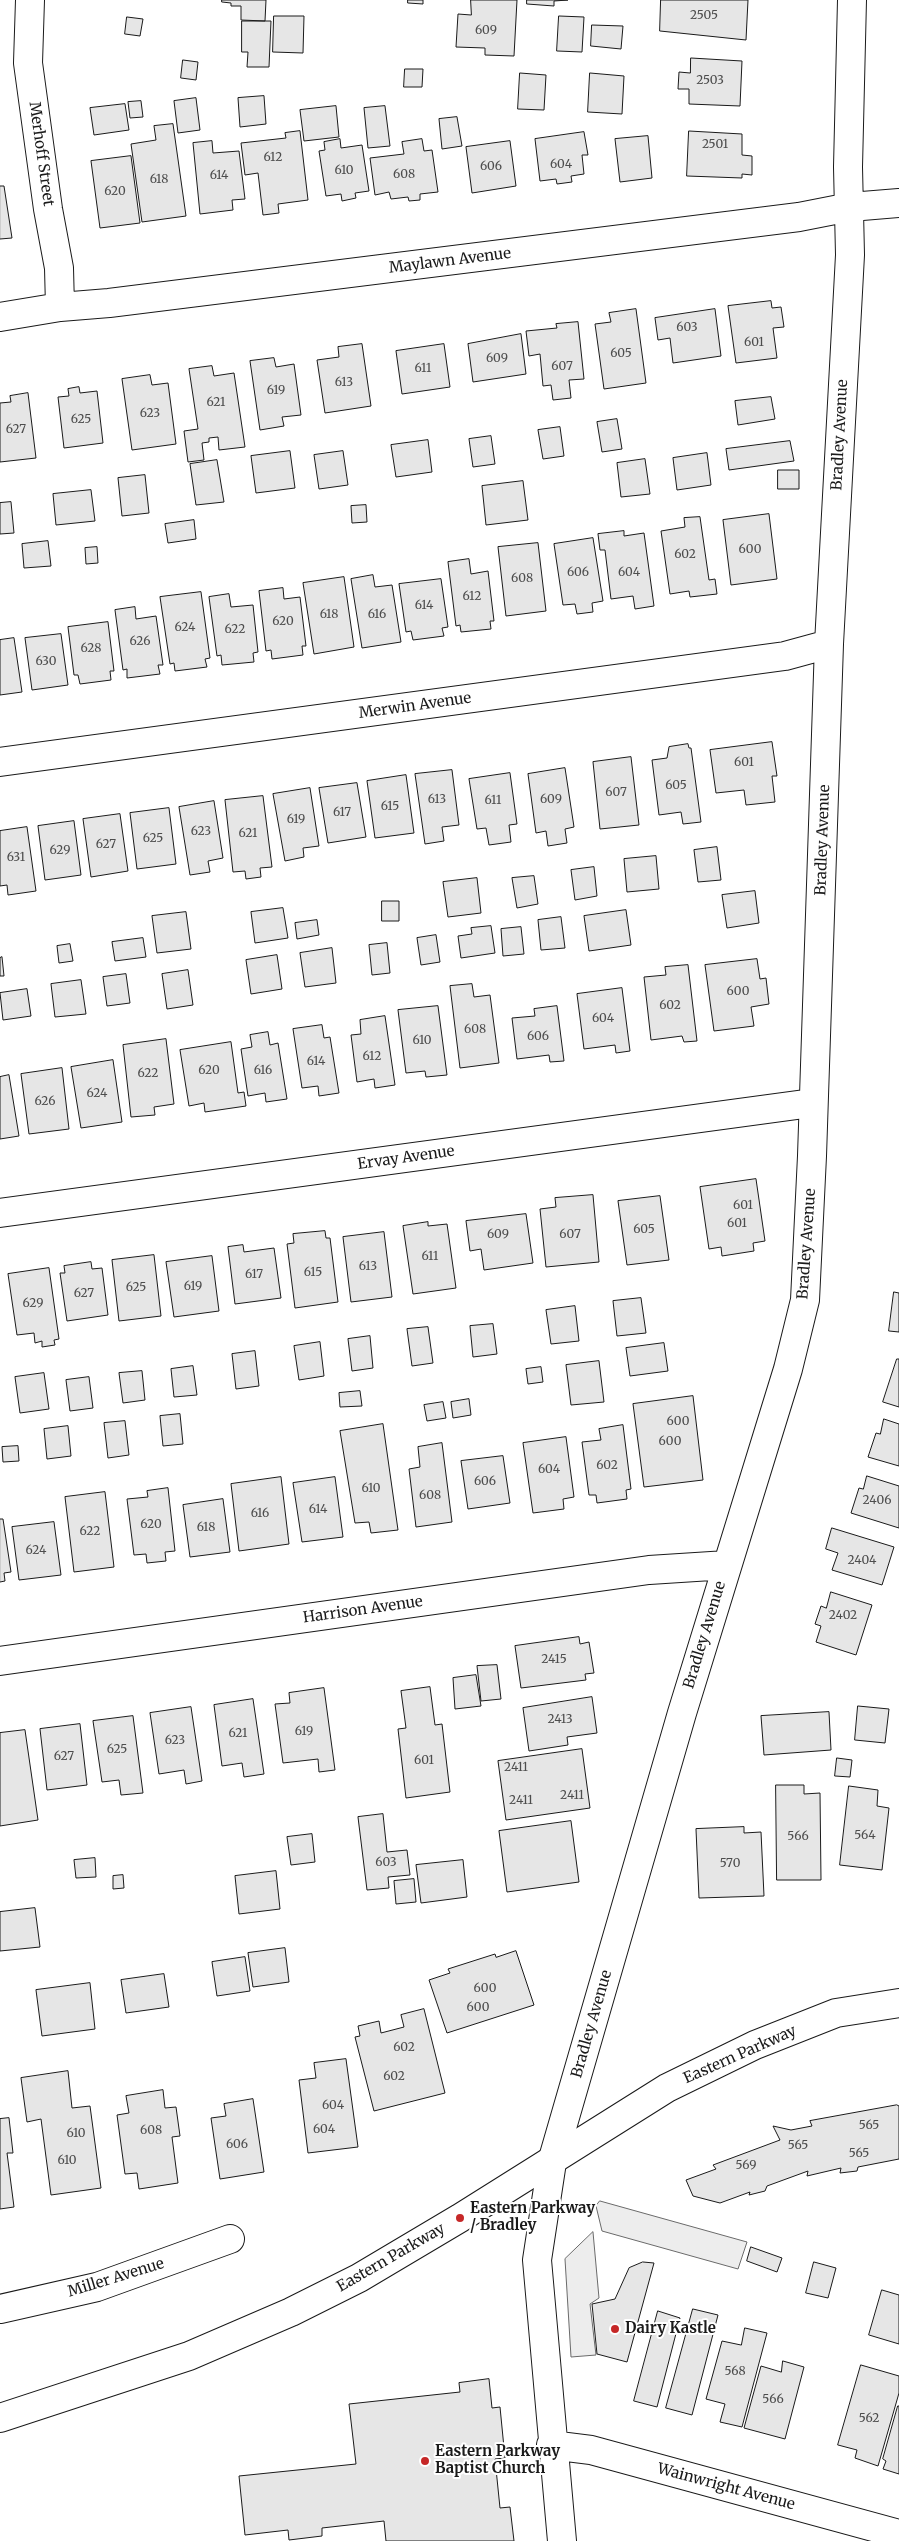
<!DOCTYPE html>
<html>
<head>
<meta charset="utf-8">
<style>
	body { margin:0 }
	canvas { display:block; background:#fff }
</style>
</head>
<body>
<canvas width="899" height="2541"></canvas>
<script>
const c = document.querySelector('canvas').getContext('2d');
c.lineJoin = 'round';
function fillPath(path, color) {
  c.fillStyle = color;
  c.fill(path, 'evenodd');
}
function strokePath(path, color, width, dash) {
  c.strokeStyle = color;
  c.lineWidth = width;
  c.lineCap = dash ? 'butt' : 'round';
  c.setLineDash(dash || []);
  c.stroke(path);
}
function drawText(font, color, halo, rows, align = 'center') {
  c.font = font + ' Merriweather,serif';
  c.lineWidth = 4;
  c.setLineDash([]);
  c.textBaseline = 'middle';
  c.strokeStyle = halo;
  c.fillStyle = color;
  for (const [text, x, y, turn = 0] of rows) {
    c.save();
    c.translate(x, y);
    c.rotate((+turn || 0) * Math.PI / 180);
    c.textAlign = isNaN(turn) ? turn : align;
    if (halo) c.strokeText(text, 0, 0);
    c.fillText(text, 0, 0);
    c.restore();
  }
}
const built = new Path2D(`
	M600,2201L747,2242L738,2269L602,2231L596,2206Z
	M593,2232L599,2298L590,2304L596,2355L571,2357L565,2259Z`);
fillPath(built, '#ededed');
strokePath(built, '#6a6a6a', 1);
const building = new Path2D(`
	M222,0H266L265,21L241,20V6H231V3L222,2Z
	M408,0H423V4L408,3Z
	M471,0H517L514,56L485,55V48L456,47L458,14L471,15Z
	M527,0H568L554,1V6L527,4Z
	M661,0H748L746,40L660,31Z
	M274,16H304L303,53L273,52Z
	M559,16L584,17L582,52L557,51Z
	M127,17L143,19L140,36L125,34Z
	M242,21H271L269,67H247L248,52H242Z
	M592,25L623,26L621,49L591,46Z
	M691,58L742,61L740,106L689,104V89H678L679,72L690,73Z
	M183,60L198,62L196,80L181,78Z
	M405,69H423L422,87H404Z
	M520,73L546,75L544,110L518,109Z
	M590,73L624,76L622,114L588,112Z
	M264,96L266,124L240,127L238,98Z
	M196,98L200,130L178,133L174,101Z
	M141,101L143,117L130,118L128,102Z
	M125,104L129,130L94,135L90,108Z
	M336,106L339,137L304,141L300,110Z
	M385,106L390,146L368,148L364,108Z
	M457,117L462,146L442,149L439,119Z
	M173,124L186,216L142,222L131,144L156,140L154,126Z
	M300,131L308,200L278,204L279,213L263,215L258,173L245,175L241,143L286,138L285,133Z
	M689,131L742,134V155L752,156V175L742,174V178L687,176Z
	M584,132L588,155H582L584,174L571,176L572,182L557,184L556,179L540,181L535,139Z
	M648,136L652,178L620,182L615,139Z
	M340,139L341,148L362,145L369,191L355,193L356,198L342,201L341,194L326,196L319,151L325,150L324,142Z
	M422,139L424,151L432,150L438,192L420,194V200L409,201L408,197L391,199L389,192L375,195L370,158L404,154L402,142Z
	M212,141L213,153L239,151L245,199L232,200L233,210L200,214L193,143Z
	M510,141L516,186L472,193L466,147Z
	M131,156L140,223L100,228L91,161Z
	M0,186H4L12,238L0,239Z
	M771,301L772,308L781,307L784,327L773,328L777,358L736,363L728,306Z
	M636,309L646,383L604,389L595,324L611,322L609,313Z
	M715,309L721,356L673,363L670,338L658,340L655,318Z
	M578,322L584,379L569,380L571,398L553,400L551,385L543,386L540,354L529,356L526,331L557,328L556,324Z
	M521,334L526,374L473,382L468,344Z
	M362,344L371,406L325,413L317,360L339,357L338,347Z
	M444,344L450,387L402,394L396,351Z
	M274,358L276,367L294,364L301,415L282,417L284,426L260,430L250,361Z
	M212,366L214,376L234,373L245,447L219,450L218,437L209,438V442L202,443L204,460L188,462L184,431L198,429L189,369Z
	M150,375L152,385L168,383L176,444L132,450L122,379Z
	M79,387L80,393L97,391L103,443L64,448L58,397L69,396L68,389Z
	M28,393L36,458L0,462V403L11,402L10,396Z
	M771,397L775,419L738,425L735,401Z
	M617,419L622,449L602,452L597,422Z
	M560,427L564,456L543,459L538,430Z
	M491,436L495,464L473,467L469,439Z
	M428,440L432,472L396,477L391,445Z
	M790,441L794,461L729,470L726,449Z
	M290,451L295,488L256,493L251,456Z
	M343,451L348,485L319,489L314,455Z
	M707,453L711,485L677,490L673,458Z
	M645,459L650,494L621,497L617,463Z
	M217,460L224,502L196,505L190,464Z
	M778,470H799V489H778Z
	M145,475L149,513L122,516L118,478Z
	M523,481L528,520L486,525L482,486Z
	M91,490L95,521L56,525L53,494Z
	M11,502L14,533L0,534V503Z
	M366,505L367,522L352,523L351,506Z
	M769,514L777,579L731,585L723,520Z
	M700,517L709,580L715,579L717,594L690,597L689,591L670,594L661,531L685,527L684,518Z
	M194,520L196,539L168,543L165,524Z
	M624,531V536L644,533L654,606L635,609L633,596L611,599L605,550H600L598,534Z
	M593,538L603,601L592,603L593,612L577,614L575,604L563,605L554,544Z
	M48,541L51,566L24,568L22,544Z
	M538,543L546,611L506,616L498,547Z
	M97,547L98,563L86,564L85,548Z
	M469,559L471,574L488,571L494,621H490L491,629L461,632L460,625L456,626L448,562Z
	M373,575L375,587L392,585L401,642L362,648L351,579Z
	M344,577L354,647L314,654L303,583Z
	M441,579L448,627L442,628L444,636L413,640L411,631L406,632L399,584Z
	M283,588L284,599L300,597L306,646H302L303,655L272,659L271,650L266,651L259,591Z
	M201,592L210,658L205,659L207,667L175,671L174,663L170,664L160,597Z
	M229,594L231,607L253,605L258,652L253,653L254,662L222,665L221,655L217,656L209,597Z
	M135,607L136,619L156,616L163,665H158L160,674L127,678V669L123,670L115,610Z
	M108,622L114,671H110L111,680L80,684L78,675H74L68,627Z
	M61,634L68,685L32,690L25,638Z
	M14,638L22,692L0,695V640Z
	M772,742L777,776H772L775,802L746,805L744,790L716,793L710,750Z
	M688,744L689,748H691L701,822L683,824L681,812L659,815L652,760L667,758L669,747Z
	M631,757L639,825L600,829L593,762Z
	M565,768L574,827L565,829L567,843L548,846L546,831L536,833L528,774Z
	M452,770L459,825L442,827L444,841L425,844L415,774Z
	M510,773L517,824L509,825L511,842L489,845L486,828L477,829L469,779Z
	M406,775L414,833L375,838L367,781Z
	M357,783L366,837L328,843L319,788Z
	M310,788L319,846L303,848L304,857L285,861L273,794Z
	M263,796L272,867L260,868L261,877L246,879L245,871L233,872L225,800Z
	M214,801L223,858L208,861L210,872L190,875L179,807Z
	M169,808L176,864L137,869L130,813Z
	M120,814L128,871L91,877L83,819Z
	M74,821L81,875L45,880L38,826Z
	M27,827L36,891L8,895L7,885L0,886V831Z
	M717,847L721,880L698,882L694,850Z
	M656,856L659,889L627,892L624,859Z
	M594,867L597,896L575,900L571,870Z
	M534,876L538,904L517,908L512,878Z
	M477,878L481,913L448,917L443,882Z
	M755,891L759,923L727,928L722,895Z
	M382,901H399V921H382Z
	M283,908L288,938L255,943L251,912Z
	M626,910L631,945L589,951L584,916Z
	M186,912L191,949L157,953L152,916Z
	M561,917L565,948L541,950L538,920Z
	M317,920L319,935L297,939L295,923Z
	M491,926L495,953L461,958L458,936L472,934L471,928Z
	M521,927L524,954L503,956L501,929Z
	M436,935L440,962L421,965L417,938Z
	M143,938L146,957L115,961L112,942Z
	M387,943L390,973L372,975L369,945Z
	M70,944L73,961L59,963L57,946Z
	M332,948L336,983L305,987L300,953Z
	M277,955L282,989L251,994L246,960Z
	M2,957L4,976H0V958Z
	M757,959L760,979L766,978L769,1004L751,1007L754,1026L714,1031L705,965Z
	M688,965L697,1041L684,1042L682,1036L651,1040L644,977L666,975L665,967Z
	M188,970L193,1005L167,1009L162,974Z
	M126,974L130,1003L107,1006L103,977Z
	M81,980L86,1014L55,1017L51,984Z
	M472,984L474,997L490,995L499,1063L460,1068L450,986Z
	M622,988L630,1051L616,1053L615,1045L584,1049L577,994Z
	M27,989L31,1016L3,1020L0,993Z
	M438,1006L447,1075L426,1077L425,1071L406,1073L398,1010Z
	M557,1006L564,1061L550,1062L549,1055L517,1059L512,1018L535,1016L534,1009Z
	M385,1016L395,1085L375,1088L374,1079L357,1082L351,1035L361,1034L360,1020Z
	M322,1025L324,1038L330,1037L339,1093L319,1096L318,1086L302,1088L293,1029Z
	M268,1032L270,1045L278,1043L287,1099L266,1102L265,1093L248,1096L241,1049L252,1047L250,1035Z
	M166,1039L174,1104L154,1107L155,1115L131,1117L123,1045Z
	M231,1042L238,1093L244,1092L246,1106L205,1112L204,1103L189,1106L180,1050Z
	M113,1060L122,1122L81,1128L71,1067Z
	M62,1068L69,1129L29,1134L21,1074Z
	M9,1075L19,1136L0,1139V1077Z
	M756,1179L765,1241L753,1243L754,1251L722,1256L721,1247L709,1249L700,1187Z
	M593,1195L599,1262L546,1267L540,1209L556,1207L555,1198Z
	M660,1196L669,1260L627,1265L618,1201Z
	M526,1214L533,1263L484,1270L481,1249L470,1251L466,1221Z
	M428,1222V1226L447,1224L456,1288L413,1294L403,1226Z
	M325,1231L326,1238H330L338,1302L295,1308L287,1244L294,1243L293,1234Z
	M384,1232L392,1297L351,1302L343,1237Z
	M243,1245L244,1252L274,1248L281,1298L235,1304L228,1247Z
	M154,1255L161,1316L119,1321L112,1260Z
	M212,1256L219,1311L174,1317L166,1262Z
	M91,1262L92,1269L102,1268L108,1315L67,1321L60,1273H65L64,1266Z
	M49,1268L59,1339L54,1340L55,1345L42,1347V1341L35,1343L34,1333L17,1335L8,1274Z
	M894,1292L899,1293V1332L889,1331Z
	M641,1298L646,1333L617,1336L613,1301Z
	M575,1306L579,1341L551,1344L546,1310Z
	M493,1324L497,1354L473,1357L470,1326Z
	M428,1327L433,1363L412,1366L407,1329Z
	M370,1336L373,1368L352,1371L348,1339Z
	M320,1342L324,1376L299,1380L294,1346Z
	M664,1343L668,1371L630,1376L626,1348Z
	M255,1351L259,1386L236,1389L232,1354Z
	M897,1359H899V1407L883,1402Z
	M599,1361L604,1402L571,1405L566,1365Z
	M193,1366L197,1395L174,1397L171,1369Z
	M541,1367L543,1382L528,1384L526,1369Z
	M142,1371L145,1400L123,1403L119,1373Z
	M44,1373L49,1409L20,1413L15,1377Z
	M89,1377L93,1408L70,1411L66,1380Z
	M360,1391L362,1406L340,1407L339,1393Z
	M693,1396L703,1480L644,1487L633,1404Z
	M469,1399L471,1415L453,1418L451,1402Z
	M443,1402L446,1418L427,1421L424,1405Z
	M180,1414L183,1444L163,1446L160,1416Z
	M884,1419L899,1424V1466L868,1457L876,1433L880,1434Z
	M125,1421L129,1455L108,1458L104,1423Z
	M383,1424L398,1530L371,1533L369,1522L355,1523L340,1431Z
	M623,1425L631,1489L626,1490L627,1499L597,1503L596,1495H589L582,1442L601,1440L599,1429Z
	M68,1426L71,1456L47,1459L44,1429Z
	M566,1437L574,1497L563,1499L564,1509L533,1513L523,1443Z
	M442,1443L452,1522L416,1527L409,1469L420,1467L418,1447Z
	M18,1446L19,1461L3,1462L2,1447Z
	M503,1456L510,1503L468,1509L461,1461Z
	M867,1476L899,1486V1528L851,1513L859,1488L863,1489Z
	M281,1477L289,1544L239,1551L231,1484Z
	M335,1477L343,1537L302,1542L293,1483Z
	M168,1488L175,1551L165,1552L166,1561L147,1563L146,1554L134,1555L127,1499L148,1497L147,1491Z
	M105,1492L114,1567L74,1572L65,1497Z
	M223,1499L230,1552L190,1557L183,1505Z
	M0,1519H3L11,1572L4,1573L5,1581L0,1582Z
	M54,1522L61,1575L19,1580L12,1527Z
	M832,1528L894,1547L882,1585L832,1570L838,1553L826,1549Z
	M831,1592L872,1605L856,1655L816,1642L821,1626L815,1624L821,1606L826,1608Z
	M579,1637L580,1644L589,1642L594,1673L585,1674L586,1680L521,1688L515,1646Z
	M497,1665L501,1699L481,1701L477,1666Z
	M476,1675L481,1706L455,1709L453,1678Z
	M430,1687L435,1725L442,1724L450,1792L406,1798L398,1729L406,1728L401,1691Z
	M324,1688L335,1770L319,1772L318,1759L283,1763L275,1704L290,1703L289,1693Z
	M592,1697L597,1733L567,1737L568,1745L529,1751L523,1708Z
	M253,1699L264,1774L244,1777L242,1763L222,1766L214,1705Z
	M858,1706L889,1709L885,1743L855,1740Z
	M191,1707L202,1781L186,1784L184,1770L159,1774L150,1713Z
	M829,1712L831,1750L764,1755L761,1716Z
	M133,1716L143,1793L121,1795L119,1780L102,1782L93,1721Z
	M80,1724L87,1785L47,1790L40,1729Z
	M25,1730L38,1820L0,1826V1733Z
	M582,1749L590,1808L506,1820L498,1761Z
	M837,1758L852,1760L850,1777L835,1776Z
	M776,1785H804V1794L820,1793L821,1880H777Z
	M849,1786L878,1790L877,1806L889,1808L882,1870L840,1865Z
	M383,1814L387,1852L407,1850L410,1875L388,1877L389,1888L367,1890L358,1817Z
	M571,1821L579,1882L507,1892L499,1831Z
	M744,1827V1833L761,1832L764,1896L699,1898L696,1829Z
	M312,1834L315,1862L291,1865L287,1837Z
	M95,1858L96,1877L76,1878L74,1860Z
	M463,1860L467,1897L421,1903L416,1865Z
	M276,1871L280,1909L239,1914L235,1876Z
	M123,1875L124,1888L113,1889V1876Z
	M414,1879L416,1902L396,1904L394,1881Z
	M35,1908L40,1947L0,1951V1912Z
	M285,1948L289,1982L253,1987L248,1953Z
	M516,1951L534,2005L447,2033L429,1980L450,1973L448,1969L495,1954L496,1957Z
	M245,1957L250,1991L217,1996L212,1962Z
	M164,1974L169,2007L126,2013L121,1980Z
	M90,1983L95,2029L42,2036L36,1990Z
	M424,2009L445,2093L374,2111L355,2037L360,2036L358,2026L379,2021L381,2033L404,2027L401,2015Z
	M346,2059L358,2147L308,2153L299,2080L316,2078L314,2063Z
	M68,2071L72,2108L90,2106L101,2188L51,2195L41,2119L27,2122L21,2078Z
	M163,2090L165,2108L176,2107L180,2136L172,2137L178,2183L139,2189L137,2173L125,2174L117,2115L129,2113L126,2096Z
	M253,2099L264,2172L220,2179L211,2118L226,2116L224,2104Z
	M897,2105L899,2106V2159L858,2167L857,2171L840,2173L841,2168L807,2176L808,2171L767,2186L765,2191L749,2195L750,2192L720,2203L693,2196L686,2180L716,2169L713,2165L780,2140L773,2126L791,2130L812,2126L810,2121Z
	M9,2118L13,2153H7L14,2207L0,2209V2119Z
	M751,2247L782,2258L777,2272L747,2261Z
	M643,2262L654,2263L627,2362L597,2354L592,2304L615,2299L629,2268Z
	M814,2262L836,2268L828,2298L806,2293Z
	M882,2290L899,2295V2344L869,2335Z
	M693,2309L718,2315L692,2415L666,2408Z
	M658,2311L680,2318L657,2407L634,2401Z
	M745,2328L767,2333L742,2427L720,2422L725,2404L706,2399L722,2341L741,2345Z
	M783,2361L804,2367L785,2439L744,2428L761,2366L781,2372Z
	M861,2365L899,2376V2393L878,2466L855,2458L857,2450L838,2445Z
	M489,2379L492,2408L500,2407L505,2458L495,2459L500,2508L510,2507L514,2541H386L384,2521L322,2528V2536L289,2540L288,2530L245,2535L239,2476L356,2464L349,2404L460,2392L459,2383Z
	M898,2406H899V2474L883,2469L886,2461L883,2459Z`);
fillPath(building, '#e6e6e6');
strokePath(building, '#1a1a1a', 1);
const street = new Path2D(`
	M30,0L28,63L48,209L59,268L60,307
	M0,317L60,307L109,303L799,217L850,207L899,203
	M0,762L785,656L829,644
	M0,1213L812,1103
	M0,1661L649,1570L727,1565
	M0,2309L97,2287L230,2239
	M551,2445L591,2450L899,2534
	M562,2541L537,2260L552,2162L682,1713L788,1369L805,1300L812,1156L829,644L850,255L848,167L852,0`);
const primary = new Path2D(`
	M0,2418L189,2356L291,2312L359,2278L460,2218L667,2088L755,2045L836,2013L899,2003`);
strokePath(street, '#1a1a1a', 30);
strokePath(primary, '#1a1a1a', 30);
strokePath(street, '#fff', 28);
strokePath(primary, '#fff', 28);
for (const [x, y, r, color] of [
	[460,2218,5,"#c62828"],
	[615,2329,5,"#c62828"],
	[425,2461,5,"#c62828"]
]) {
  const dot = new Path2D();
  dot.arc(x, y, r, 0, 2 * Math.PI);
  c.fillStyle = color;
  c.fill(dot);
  strokePath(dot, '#fff', 2);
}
drawText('12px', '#4d4d4d', null, [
	["2505",704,16],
	["609",486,31],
	["2503",710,81],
	["2501",715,145],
	["612",273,158],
	["604",561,165],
	["606",491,167],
	["610",344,171],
	["608",404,175],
	["614",219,176],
	["618",159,180],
	["620",115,192],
	["603",687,328],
	["601",754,343],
	["605",621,354],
	["609",497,359],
	["607",562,367],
	["611",423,369],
	["613",344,383],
	["619",276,391],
	["621",216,403],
	["623",150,414],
	["625",81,420],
	["627",16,430],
	["600",750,550],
	["602",685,555],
	["606",578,573],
	["604",629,573],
	["608",522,579],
	["612",472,597],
	["614",424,606],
	["618",329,615],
	["616",377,615],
	["620",283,622],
	["624",185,628],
	["622",235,630],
	["626",140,642],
	["628",91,649],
	["630",46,662],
	["601",744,763],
	["605",676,786],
	["607",616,793],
	["613",437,800],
	["609",551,800],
	["611",493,801],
	["615",390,807],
	["617",342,813],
	["619",296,820],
	["623",201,832],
	["621",248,834],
	["625",153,839],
	["627",106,845],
	["629",60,851],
	["631",16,858],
	["600",738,992],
	["602",670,1006],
	["604",603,1019],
	["608",475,1030],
	["606",538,1037],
	["610",422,1041],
	["612",372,1057],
	["614",316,1062],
	["620",209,1071],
	["616",263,1071],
	["622",148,1074],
	["624",97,1094],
	["626",45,1102],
	["601",743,1206],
	["601",737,1224],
	["605",644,1230],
	["609",498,1235],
	["607",570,1235],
	["611",430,1257],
	["613",368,1267],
	["615",313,1273],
	["617",254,1275],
	["619",193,1287],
	["625",136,1288],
	["627",84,1294],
	["629",33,1304],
	["600",678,1422],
	["600",670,1442],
	["602",607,1466],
	["604",549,1470],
	["606",485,1482],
	["610",371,1489],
	["608",430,1496],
	["2406",877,1501],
	["614",318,1510],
	["616",260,1514],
	["620",151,1525],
	["618",206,1528],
	["622",90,1532],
	["624",36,1551],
	["2404",862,1561],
	["2402",843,1616],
	["2415",554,1660],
	["2413",560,1720],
	["619",304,1732],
	["621",238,1734],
	["623",175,1741],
	["625",117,1750],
	["627",64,1757],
	["601",424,1761],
	["2411",516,1768],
	["2411",572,1796],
	["2411",521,1801],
	["564",865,1836],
	["566",798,1837],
	["603",386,1863],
	["570",730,1864],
	["600",485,1989],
	["600",478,2008],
	["602",404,2048],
	["602",394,2077],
	["604",333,2106],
	["565",869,2126],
	["604",324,2130],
	["608",151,2131],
	["610",76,2134],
	["606",237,2145],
	["565",798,2146],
	["565",859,2154],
	["610",67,2161],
	["569",746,2166],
	["568",735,2372],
	["566",773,2400],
	["562",869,2419]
]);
drawText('15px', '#1a1a1a', '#fff', [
	["Merhoff Street",41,154,82],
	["Maylawn Avenue",450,261,-7],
	["Bradley Avenue",840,435,-87],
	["Merwin Avenue",415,706,-8],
	["Bradley Avenue",823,840,-88],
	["Ervay Avenue",406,1158,-8],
	["Bradley Avenue",807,1244,-86],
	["Harrison Avenue",363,1610,-8],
	["Bradley Avenue",705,1635,-73],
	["Bradley Avenue",592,2024,-74],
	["Eastern Parkway",740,2055,-24],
	["Eastern Parkway",391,2258,-30],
	["Miller Avenue",116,2278,-17],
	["Wainwright Avenue",726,2487,15]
]);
drawText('bold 15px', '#1a1a1a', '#fff', [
	["Eastern Parkway",470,2209],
	["/ Bradley",470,2226],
	["Dairy Kastle",625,2329],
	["Eastern Parkway",435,2452],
	["Baptist Church",435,2469]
], 'left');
</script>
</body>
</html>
